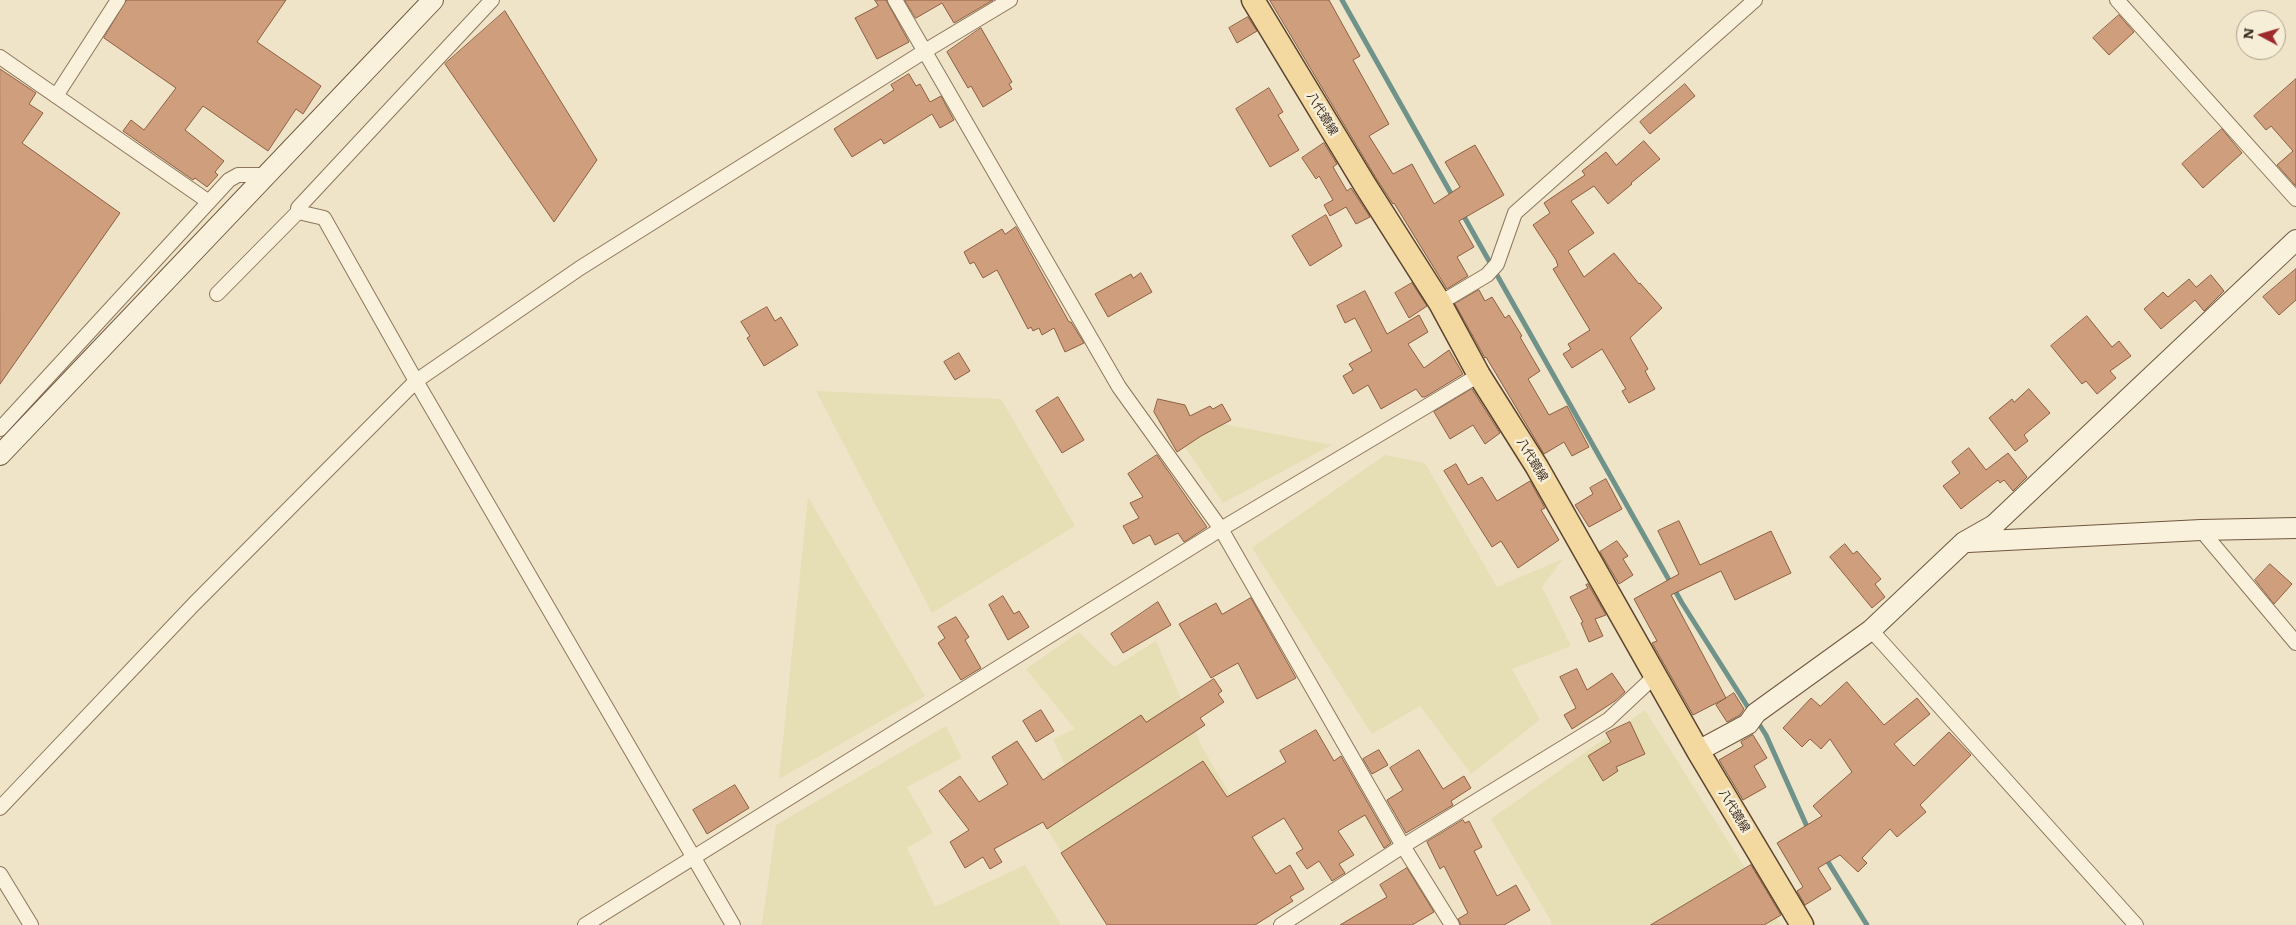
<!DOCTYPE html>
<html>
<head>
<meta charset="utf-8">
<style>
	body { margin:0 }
	#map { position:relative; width:2296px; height:925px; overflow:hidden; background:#f0e4c8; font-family:Literata,serif }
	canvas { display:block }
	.north { position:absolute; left:2236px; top:10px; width:50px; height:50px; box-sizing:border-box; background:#f7eed8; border:1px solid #ada18e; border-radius:50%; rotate:276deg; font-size:14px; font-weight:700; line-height:20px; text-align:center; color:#3d2e20 }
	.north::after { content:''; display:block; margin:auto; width:18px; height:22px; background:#9e2a2b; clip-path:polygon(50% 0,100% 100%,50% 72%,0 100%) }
</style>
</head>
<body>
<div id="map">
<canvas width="2296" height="925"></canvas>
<div class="north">N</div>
</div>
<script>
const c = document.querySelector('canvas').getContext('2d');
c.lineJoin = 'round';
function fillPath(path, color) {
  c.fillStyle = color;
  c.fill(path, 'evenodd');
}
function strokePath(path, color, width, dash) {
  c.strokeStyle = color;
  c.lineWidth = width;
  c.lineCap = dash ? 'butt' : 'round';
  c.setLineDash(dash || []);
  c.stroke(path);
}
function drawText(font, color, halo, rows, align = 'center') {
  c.font = font + ' Literata,"Noto Sans JP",serif';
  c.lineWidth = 5;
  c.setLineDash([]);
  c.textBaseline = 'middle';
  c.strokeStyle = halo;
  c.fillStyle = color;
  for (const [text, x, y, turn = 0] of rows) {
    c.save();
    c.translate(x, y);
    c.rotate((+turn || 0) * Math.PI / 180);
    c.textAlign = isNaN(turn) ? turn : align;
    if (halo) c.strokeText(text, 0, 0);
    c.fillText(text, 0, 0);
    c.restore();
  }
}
fillPath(new Path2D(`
	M816,391L1001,399L1075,526L932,613Z
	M1161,412L1332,445L1223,503Z
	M1385,455L1425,463L1497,587L1563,559L1542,587L1571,646L1512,669L1540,720L1471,774L1420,706L1372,734L1252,548Z
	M808,497L925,696L779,779Z
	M1079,632L1114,667L1156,641L1203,749L1291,897L1250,925H1108L1047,829L1071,815L1047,773L1065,765L1053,739L1075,729L1026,669Z
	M1645,710L1781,925H1550L1552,923L1491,819Z
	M946,726L962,758L907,787L933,833L907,848L935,907L1025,865L1061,925H762L776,825Z`), '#e6deb5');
strokePath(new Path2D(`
	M1342,0L1453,197
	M1462,213L1682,603L1751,712
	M1757,721L1766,735L1809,831
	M1825,857L1867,925`), '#6f938a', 5);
const building = new Path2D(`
	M127,0H286L257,42L321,86L303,114L296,109L268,151L203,106L185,130L224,161L215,172L218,175L207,187L195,178L193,180L123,131L131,120L144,130L176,88L104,38Z
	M875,0H886L909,42L877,59L855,18L878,6Z
	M905,0H993L954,23L942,3L916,18Z
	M1270,0H1329L1360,56L1353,60L1389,124L1369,136L1393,174L1412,164L1434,204L1460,187L1445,162L1475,145L1504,195L1459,221L1474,247L1457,257L1468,276L1447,289L1394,203L1393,204L1376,178Z
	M505,11L597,160L554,222L445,64Z
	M2119,15L2134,32L2109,55L2093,38Z
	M1248,17L1257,31L1237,43L1229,28Z
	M981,28L1012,82L1009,84L1012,89L983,107L971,86L968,88L947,52Z
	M0,69L36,93L29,104L43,113L22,143L120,213L0,384Z
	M909,74L916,86L920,84L930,102L941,96L954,120L940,128L932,114L884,144L881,139L852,157L834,129L894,90L891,85Z
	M2296,79V186L2277,165L2293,151L2271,126L2266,130L2254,116Z
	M1685,84L1695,96L1650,134L1640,122Z
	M1269,88L1283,112L1278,115L1299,150L1270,167L1236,109Z
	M2222,129L2242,153L2203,188L2182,164Z
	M1644,141L1660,159L1631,183L1632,184L1608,204L1594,186L1571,201L1594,233L1568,251L1584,277L1614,253L1639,284L1640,283L1662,308L1630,338L1648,369L1645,371L1655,389L1629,403L1622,391L1626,389L1602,349L1572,368L1563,354L1571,349L1568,344L1590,330L1553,269L1558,266L1556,260L1533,225L1550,213L1544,203L1585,175L1582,171L1606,152L1616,165Z
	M1324,143L1337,164L1333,167L1347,191L1351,188L1370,217L1356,224L1346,207L1330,216L1324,205L1333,200L1319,176L1316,179L1302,158Z
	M1326,215L1342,246L1310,266L1292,236Z
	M1016,227L1069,322H1071L1084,343L1065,352L1054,328L1042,335L1039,328L1033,331L1031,327L1028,329L997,270L983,278L974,262L970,264L964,252L1002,229L1005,234Z
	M2296,269V300L2279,315L2263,297Z
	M1141,273L1152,292L1108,317L1095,294L1131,274L1133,278Z
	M2211,275L2224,291L2204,311L2195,300L2161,329L2144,309L2163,292L2168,297L2189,279L2196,287Z
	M1412,283L1427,306L1409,318L1395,293Z
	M1479,290L1485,301L1492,297L1505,318L1509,315L1522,336L1520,337L1540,371L1528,379L1549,415L1567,406L1589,447L1572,456L1564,442L1544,454L1486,357L1485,358L1455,304Z
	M1365,291L1387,334L1419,315L1428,332L1408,344L1424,368L1449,350L1463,374L1425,397H1422L1416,389L1381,409L1368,385L1353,394L1343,376L1353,370L1349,364L1372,351L1355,318L1345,323L1337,306Z
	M767,307L775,321L781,317L798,345L764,366L747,338L750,336L741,322Z
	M2087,316L2112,347L2119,341L2131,356L2110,371L2116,378L2097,394L2086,381L2082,384L2051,346Z
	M959,353L970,371L955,380L944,362Z
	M1472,389L1500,433L1485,444L1473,425L1450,439L1434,412Z
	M2029,389L2050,413L2024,435L2028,441L2015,451L1989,418L2012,399L2014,402Z
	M1058,397L1084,440L1062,453L1036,411Z
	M1158,399L1185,405L1190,416L1210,406L1213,409L1222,404L1231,420L1201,436L1177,452L1154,412Z
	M1969,448L1986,470L2008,453L2027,477L2013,491L2004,480L2000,483L1998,480L1961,509L1943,486L1960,473L1952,462Z
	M1157,455L1207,527L1184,542L1178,533L1155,545L1150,535L1133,544L1123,526L1139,518L1130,503L1143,497L1128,474Z
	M1456,464L1468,485L1482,477L1497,501L1530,481L1545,508L1541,510L1559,540L1518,568L1501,541L1492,547L1444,471Z
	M1606,479L1622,509L1589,527L1575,505L1593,494L1590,488Z
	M1679,521L1700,565L1771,531L1791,573L1735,600L1721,571L1671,595L1726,698L1693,715L1652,643L1657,641L1634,599L1679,574L1658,531Z
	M1617,541L1628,556L1623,559L1633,575L1619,584L1600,552Z
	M1845,544L1853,554L1857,551L1881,579L1875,584L1885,597L1872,608L1830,557Z
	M2270,564L2292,584L2274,604L2255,580Z
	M1588,584L1606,615L1595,619L1603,636L1589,642L1581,623L1583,622L1570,597L1588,588L1586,585Z
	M1003,596L1014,614L1019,611L1029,627L1008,640L989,605Z
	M1251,598L1296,678L1257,699L1238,663L1211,678L1179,624L1216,603L1222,614Z
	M1158,602L1171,625L1123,653L1111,634Z
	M956,617L969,637L965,640L981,668L961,680L938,643L945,638L938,627Z
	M1577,669L1587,690L1612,673L1625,692L1615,701L1572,729L1564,715L1576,708L1560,677Z
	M1214,679L1222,691L1218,694L1224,702L1200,718L1205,725L1047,829L1043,822L994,849L1002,862L990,869L983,857L965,868L950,842L969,830L939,791L960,776L979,802L1008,784L992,757L1017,741L1043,780L1141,715L1146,722Z
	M1847,682L1884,725L1917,698L1930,714L1894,744L1914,766L1949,732L1971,755L1920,805L1926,812L1897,837L1890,829L1862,858L1867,863L1858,872L1840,855L1818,868L1831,889L1805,905L1797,891L1803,887L1777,843L1822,816L1813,806L1852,772L1830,739L1821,749L1810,739L1802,747L1783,728L1811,698L1820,706Z
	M1734,693L1744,709L1740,715L1727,722L1716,705Z
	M1041,710L1054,731L1036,742L1023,721Z
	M1630,722L1645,754L1616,767L1618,771L1603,781L1588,756L1611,742L1606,733Z
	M1316,730L1334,761L1341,756L1391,843L1384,848L1365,815L1338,831L1354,855L1339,864L1345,873L1332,881L1319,861L1307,869L1296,853L1303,849L1284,818L1252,837L1276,874L1290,865L1304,889L1290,897L1293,901L1255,925H1107L1061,853L1203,761L1227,797L1286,762L1280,751Z
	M1753,735L1767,758L1754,766L1766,787L1743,800L1719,760L1743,746L1741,742Z
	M1379,750L1388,765L1372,774L1363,759Z
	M1419,750L1443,789L1464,776L1471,788L1451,801L1453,805L1406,833L1387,800L1403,790L1390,768Z
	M735,785L749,808L707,834L693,810Z
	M1463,820L1465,823L1469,821L1482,847L1474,851L1497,896L1516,885L1530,910L1504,925H1461L1458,919L1468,913L1444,866L1440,869L1427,842Z
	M1751,865L1781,915L1764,925H1651Z
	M1407,868L1434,912L1412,925H1340L1387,897L1380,885Z`);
fillPath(building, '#cf9f7d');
strokePath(building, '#8d5f41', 1);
const street = new Path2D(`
	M895,0L1119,387L1221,529L1403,846L1452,925
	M2117,0L2296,199
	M0,57L209,202
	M56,96L118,0
	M298,208L492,0
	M217,294L298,212L324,218L416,381L733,925
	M1440,303L1487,275L1497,264L1515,213L1755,0
	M0,429L229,180L238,175H268
	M2201,530L2296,643
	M1871,630L2136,925
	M0,808L194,604L416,381L580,268L925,51L1010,0
	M0,874L31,925
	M585,925L1221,529L1479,375
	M1281,925L1403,846L1608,720L1656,675`);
const secondary = new Path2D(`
	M0,455L433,0
	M1968,542L2201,530L2296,528
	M1698,751L1748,724L1756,713L1871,630L1964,542L1994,525L2296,240`);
const primary = new Path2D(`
	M1253,0L1365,185L1440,303L1479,375L1537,467L1698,751L1802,925`);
strokePath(street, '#8d765c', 16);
strokePath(secondary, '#6f573f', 22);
strokePath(primary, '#5b4430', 25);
strokePath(street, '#faf1dc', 14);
strokePath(secondary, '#faf1dc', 20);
strokePath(primary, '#f3d9a0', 22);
drawText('12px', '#3d2e20', '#f7eed8', [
	["八代鏡線",1322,114,59],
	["八代鏡線",1532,460,59],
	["八代鏡線",1734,811,59]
]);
</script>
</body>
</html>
